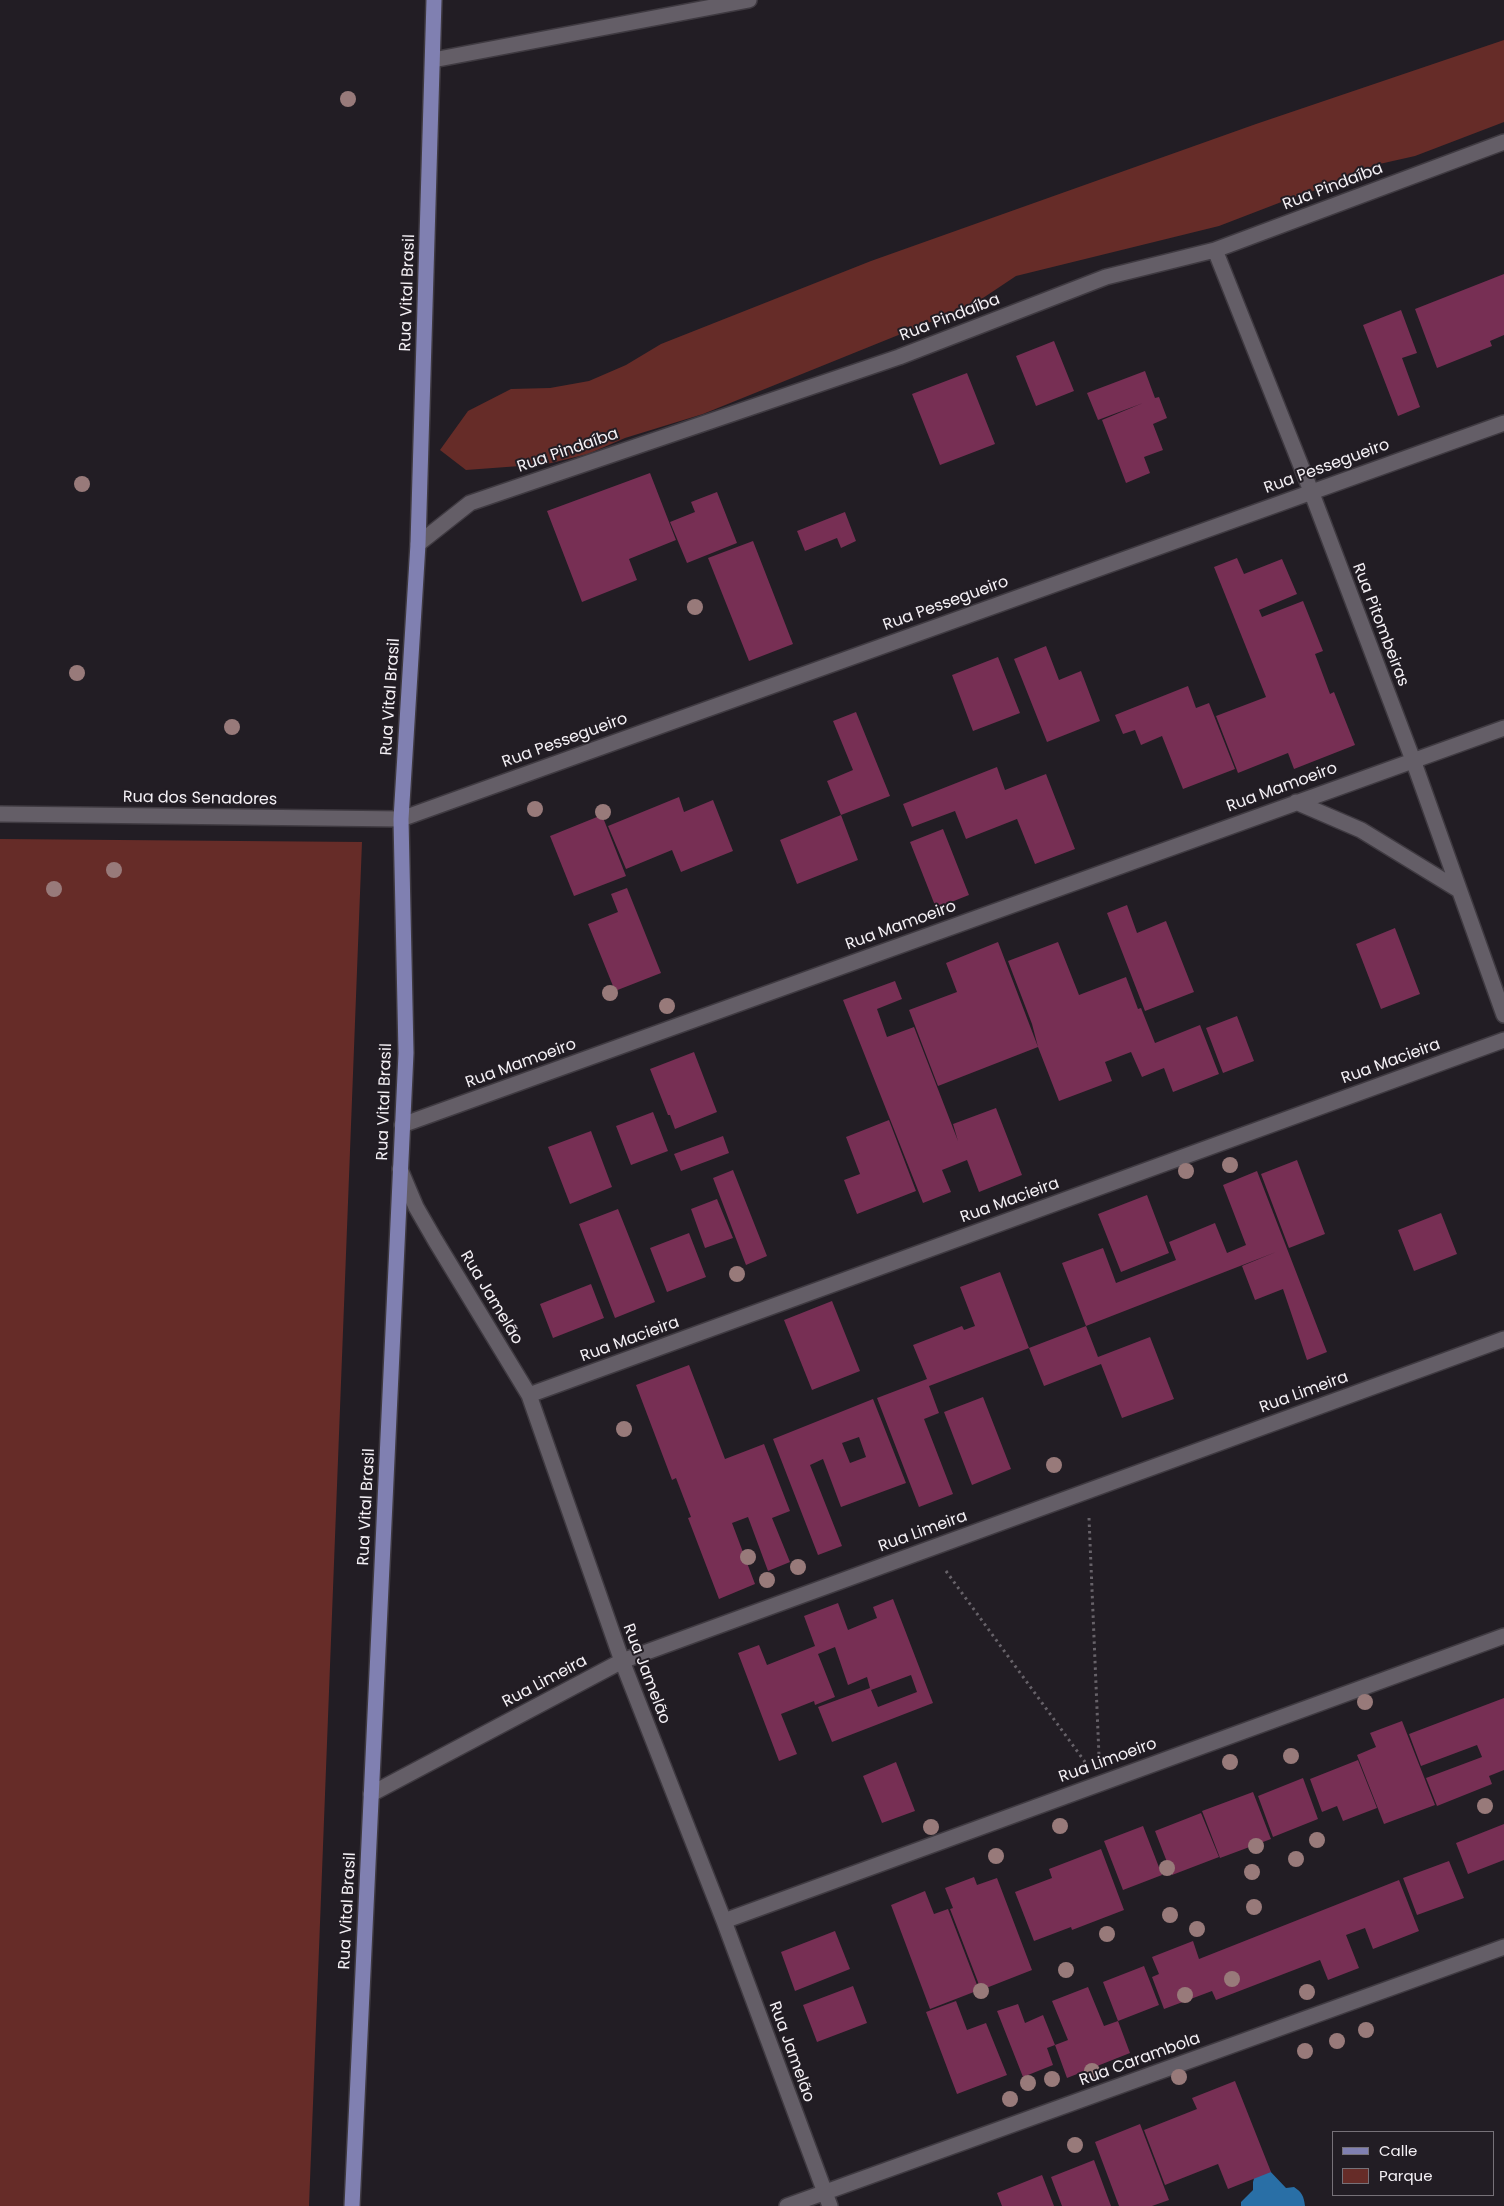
<!DOCTYPE html>
<html>
<head>
<meta charset="utf-8">
<style>
	body { margin:0 }
	#map { position:relative; width:1504px; height:2206px; overflow:hidden; background:#221d24; font-family:Poppins,sans-serif }
	canvas { display:block }
	.legend { position:absolute; left:1332px; top:2131px; width:162px; height:65px; box-sizing:border-box; background:#221d24; border:1px solid #767178; margin:0; padding:6px 9px; list-style:none; font-size:15px; color:#f4f0f5 }
	.legend li { display:flex; align-items:center; gap:10px; height:25px }
	.legend b { width:25px; border:1px solid #767178 }
</style>
</head>
<body>
<div id="map">
<canvas width="1504" height="2206"></canvas>
<ul class="legend">
<li><b style="height:6px;background:#8080b1"></b>Calle</li>
<li><b style="height:14px;background:#662c28"></b>Parque</li>
</ul>
</div>
<script>
const c = document.querySelector('canvas').getContext('2d');
c.lineJoin = 'round';
function fillPath(path, color) {
  c.fillStyle = color;
  c.fill(path, 'evenodd');
}
function strokePath(path, color, width, dash) {
  c.strokeStyle = color;
  c.lineWidth = width;
  c.lineCap = dash ? 'butt' : 'round';
  c.setLineDash(dash || []);
  c.stroke(path);
}
function drawText(font, color, halo, rows, align = 'center') {
  c.font = font + ' Poppins,sans-serif';
  c.lineWidth = 4;
  c.setLineDash([]);
  c.textBaseline = 'middle';
  c.strokeStyle = halo;
  c.fillStyle = color;
  for (const [text, x, y, turn = 0] of rows) {
    c.save();
    c.translate(x, y);
    c.rotate((+turn || 0) * Math.PI / 180);
    c.textAlign = isNaN(turn) ? turn : align;
    if (halo) c.strokeText(text, 0, 0);
    c.fillText(text, 0, 0);
    c.restore();
  }
}
fillPath(new Path2D(`
	M1504,40V122L1415,156L1375,165L1339,183L1297,196L1219,226L1016,276L980,300L938,319L703,414L625,438L588,454L547,464L466,470L440,450L468,411L511,389L550,388L589,381L626,365L661,344L871,261L1256,124Z
	M0,839L362,842L309,2206H0Z`), '#662c28');
fillPath(new Path2D(`
	M1268,2169L1286,2188L1294,2187C1302,2192 1304,2197 1305,2206H1241V2202L1253,2190V2182L1255,2175Z`), '#296fa6');
fillPath(new Path2D(`
	M1504,274V335L1490,341L1492,346L1437,368L1415,309Z
	M1401,310L1417,353L1402,358L1420,407L1398,416L1363,325Z
	M1054,341L1074,391L1036,406L1016,356Z
	M1145,371L1155,398L1159,397L1167,418L1153,424L1163,450L1144,457L1150,473L1126,483L1102,420L1143,403L1098,420L1087,393Z
	M967,373L995,444L940,465L912,394Z
	M650,473L676,540L629,559L637,580L582,602L547,511Z
	M717,492L737,543L687,563L670,522L695,512L691,502Z
	M845,512L856,541L841,548L837,538L805,551L797,531Z
	M753,541L793,644L749,661L708,558Z
	M1237,558L1244,574L1282,559L1297,594L1259,610L1262,617L1303,601L1323,651L1315,654L1330,694L1334,692L1355,745L1294,769L1288,753L1238,773L1216,716L1266,697L1214,567Z
	M1046,646L1059,680L1081,671L1100,721L1047,742L1014,659Z
	M998,657L1020,713L973,731L952,675Z
	M1188,686L1196,708L1209,703L1235,769L1183,789L1162,736L1141,745L1135,730L1123,734L1115,715Z
	M856,712L890,796L841,815L827,781L853,770L833,721Z
	M997,767L1005,790L1046,774L1075,849L1035,864L1017,819L966,839L955,811L912,827L903,804Z
	M679,797L684,812L713,800L733,851L681,872L672,850L626,869L608,826Z
	M602,815L626,876L574,896L550,836Z
	M841,815L858,860L797,884L780,840Z
	M943,829L969,895L936,908L910,842Z
	M627,888L661,973L615,991L588,924L618,912L611,894Z
	M1127,905L1137,933L1166,921L1194,992L1145,1011L1107,913Z
	M1395,928L1420,994L1381,1009L1356,944Z
	M998,942L1038,1047L1032,1024L1008,961L1058,942L1079,995L1126,977L1138,1009L1141,1008L1155,1043L1200,1025L1219,1074L1173,1092L1164,1068L1142,1077L1131,1052L1105,1062L1112,1081L1059,1101L1038,1047L938,1086L909,1010L957,992L946,963Z
	M895,981L902,999L877,1009L887,1037L914,1027L958,1141L953,1124L996,1108L1022,1175L979,1192L967,1160L942,1170L951,1192L923,1203L843,1000Z
	M1237,1016L1254,1061L1223,1073L1206,1028Z
	M694,1052L717,1112L675,1129L670,1115H668L650,1069Z
	M653,1112L668,1151L631,1165L616,1126Z
	M889,1120L916,1191L857,1214L844,1180L860,1174L846,1137Z
	M591,1131L612,1187L570,1204L548,1147Z
	M723,1136L729,1153L681,1171L674,1154Z
	M1297,1160L1325,1234L1289,1248L1261,1174Z
	M733,1170L767,1256L746,1265L713,1178Z
	M1257,1171L1327,1352L1307,1360L1283,1289L1255,1300L1242,1266L1276,1252L1086,1326L1062,1263L1103,1248L1116,1283L1176,1260L1169,1242L1215,1223L1227,1253L1246,1245L1223,1185Z
	M1147,1195L1169,1253L1121,1272L1098,1214Z
	M717,1199L733,1238L705,1248L691,1209Z
	M618,1209L655,1302L615,1318L579,1224Z
	M1441,1213L1457,1254L1414,1271L1398,1230Z
	M689,1233L706,1277L667,1292L650,1248Z
	M1000,1272L1029,1348L929,1386L939,1413L924,1419L953,1494L919,1507L877,1398L927,1379L913,1345L962,1326L964,1330L975,1326L960,1287Z
	M591,1284L604,1318L553,1338L540,1304Z
	M832,1301L860,1371L812,1390L784,1320Z
	M1086,1326L1098,1357L1150,1337L1174,1399L1122,1418L1101,1364L1044,1386L1029,1348Z
	M689,1365L725,1459L764,1444L790,1511L772,1518L790,1562L768,1571L748,1517L732,1523L755,1584L719,1599L688,1518L691,1517L676,1478L672,1480L636,1385Z
	M983,1397L1011,1469L972,1485L944,1412Z
	M873,1399L906,1483L841,1507L823,1459L810,1465L842,1546L818,1555L773,1439ZM859,1437L866,1457L850,1463L842,1443Z
	M893,1599L933,1703L832,1742L818,1707L870,1688L867,1677L848,1685L835,1647L818,1654L835,1697L815,1705L814,1701L781,1714L797,1754L779,1761L738,1653L759,1645L767,1665L815,1646L804,1616L838,1603L848,1630L877,1618L873,1607ZM911,1675L917,1692L878,1707L871,1690Z
	M1504,1698V1770L1489,1776L1492,1784L1437,1806L1426,1778L1482,1757L1477,1745L1421,1766L1409,1734Z
	M1402,1721L1435,1805L1384,1824L1357,1755L1376,1747L1370,1733Z
	M1358,1760L1377,1808L1343,1821L1337,1806L1322,1812L1310,1779Z
	M896,1762L915,1811L882,1823L863,1776Z
	M1303,1778L1318,1819L1273,1837L1258,1796Z
	M1253,1792L1271,1839L1220,1858L1202,1811Z
	M1201,1813L1219,1857L1172,1875L1155,1831Z
	M1504,1824V1860L1468,1874L1456,1843Z
	M1143,1826L1162,1875L1123,1890L1104,1841Z
	M1101,1849L1124,1910L1072,1930L1071,1927L1034,1941L1015,1892L1052,1878L1049,1869Z
	M1449,1861L1464,1898L1417,1915L1403,1878Z
	M974,1877L977,1885L997,1878L1032,1970L981,1990L950,1909L953,1908L945,1888Z
	M1399,1880L1419,1931L1373,1949L1365,1928L1346,1935L1359,1968L1328,1980L1320,1960L1216,2000L1212,1991L1164,2009L1152,1977L1159,1974L1152,1957L1193,1941L1199,1959Z
	M925,1891L934,1914L948,1909L979,1990L930,2009L891,1905Z
	M835,1931L850,1969L795,1991L781,1952Z
	M1144,1966L1159,2005L1118,2021L1103,1982Z
	M853,1986L867,2023L817,2042L803,2005Z
	M1088,1987L1104,2026L1118,2021L1130,2053L1067,2078L1055,2045L1047,2048L1053,2065L1023,2077L997,2011L1018,2004L1025,2023L1043,2015L1055,2045L1068,2040L1052,2001Z
	M956,2001L967,2030L986,2023L1007,2075L957,2094L926,2012Z
	M1235,2081L1271,2172L1228,2189L1218,2164L1165,2185L1144,2130L1197,2109L1192,2098Z
	M1140,2124L1169,2200L1152,2206H1119L1095,2142Z
	M1094,2160L1111,2206H1062L1051,2177Z
	M1042,2175L1054,2206H1002L997,2193Z`), '#772f54');
const minor = new Path2D(`
	M433,60L749,0
	M1215,250L1311,491L1413,760L1504,1015
	M418,544L470,503L899,357L1106,277L1215,250L1504,142
	M1296,802L1361,830L1459,890
	M0,814L401,819L1504,423
	M402,1125L1504,728
	M400,1169L416,1207L435,1240L529,1395L622,1661L724,1921L830,2206
	M529,1395L1504,1040
	M371,1794L622,1661L1504,1339
	M724,1921L1504,1636
	M787,2206L1504,1947`);
const major = new Path2D(`
	M352,2206L406,1053L401,819L418,544L434,0`);
strokePath(minor, '#3f3a41', 18);
strokePath(major, '#3f3a41', 18);
strokePath(new Path2D(`
	M1089,1518L1099,1756
	M946,1571L1085,1762`), '#676269', 3, [2.5, 4]);
strokePath(minor, '#645e67', 15);
strokePath(major, '#8080b1', 15);
c.fillStyle = '#987a7a';
for (const [x, y] of [
	[348,99],
	[82,484],
	[695,607],
	[77,673],
	[232,727],
	[535,809],
	[603,812],
	[114,870],
	[54,889],
	[610,993],
	[667,1006],
	[1230,1165],
	[1186,1171],
	[737,1274],
	[624,1429],
	[1054,1465],
	[748,1557],
	[798,1567],
	[767,1580],
	[1365,1702],
	[1291,1756],
	[1230,1762],
	[1485,1806],
	[1060,1826],
	[931,1827],
	[1317,1840],
	[1256,1846],
	[996,1856],
	[1296,1859],
	[1167,1868],
	[1252,1872],
	[1254,1907],
	[1170,1915],
	[1197,1929],
	[1107,1934],
	[1066,1970],
	[1232,1979],
	[981,1991],
	[1307,1992],
	[1185,1995],
	[1366,2030],
	[1337,2041],
	[1305,2051],
	[1092,2071],
	[1179,2077],
	[1052,2079],
	[1028,2083],
	[1010,2099],
	[1075,2145]
]) {
  c.beginPath();
  c.arc(x, y, 8, 0, 2 * Math.PI);
  c.fill();
}
drawText('16px', '#f4f0f5', '#221d24', [
	["Rua Pindaíba",1333,187,-21],
	["Rua Vital Brasil",408,293,-88],
	["Rua Pindaíba",950,318,-21],
	["Rua Pindaíba",568,451,-19],
	["Rua Pessegueiro",1327,467,-20],
	["Rua Pessegueiro",946,604,-20],
	["Rua Pitombeiras",1380,625,69],
	["Rua Vital Brasil",391,697,-86],
	["Rua Pessegueiro",565,741,-20],
	["Rua Mamoeiro",1282,788,-20],
	["Rua dos Senadores",200,799,1],
	["Rua Mamoeiro",901,926,-20],
	["Rua Macieira",1391,1062,-20],
	["Rua Mamoeiro",521,1064,-20],
	["Rua Vital Brasil",385,1102,-88],
	["Rua Macieira",1010,1201,-20],
	["Rua Jamelão",491,1298,59],
	["Rua Macieira",630,1340,-20],
	["Rua Limeira",1304,1393,-20],
	["Rua Vital Brasil",367,1507,-87],
	["Rua Limeira",923,1532,-20],
	["Rua Jamelão",646,1674,69],
	["Rua Limeira",545,1682,-28],
	["Rua Limoeiro",1108,1761,-20],
	["Rua Vital Brasil",348,1911,-87],
	["Rua Jamelão",791,2052,70],
	["Rua Carambola",1140,2060,-20]
]);
</script>
</body>
</html>
